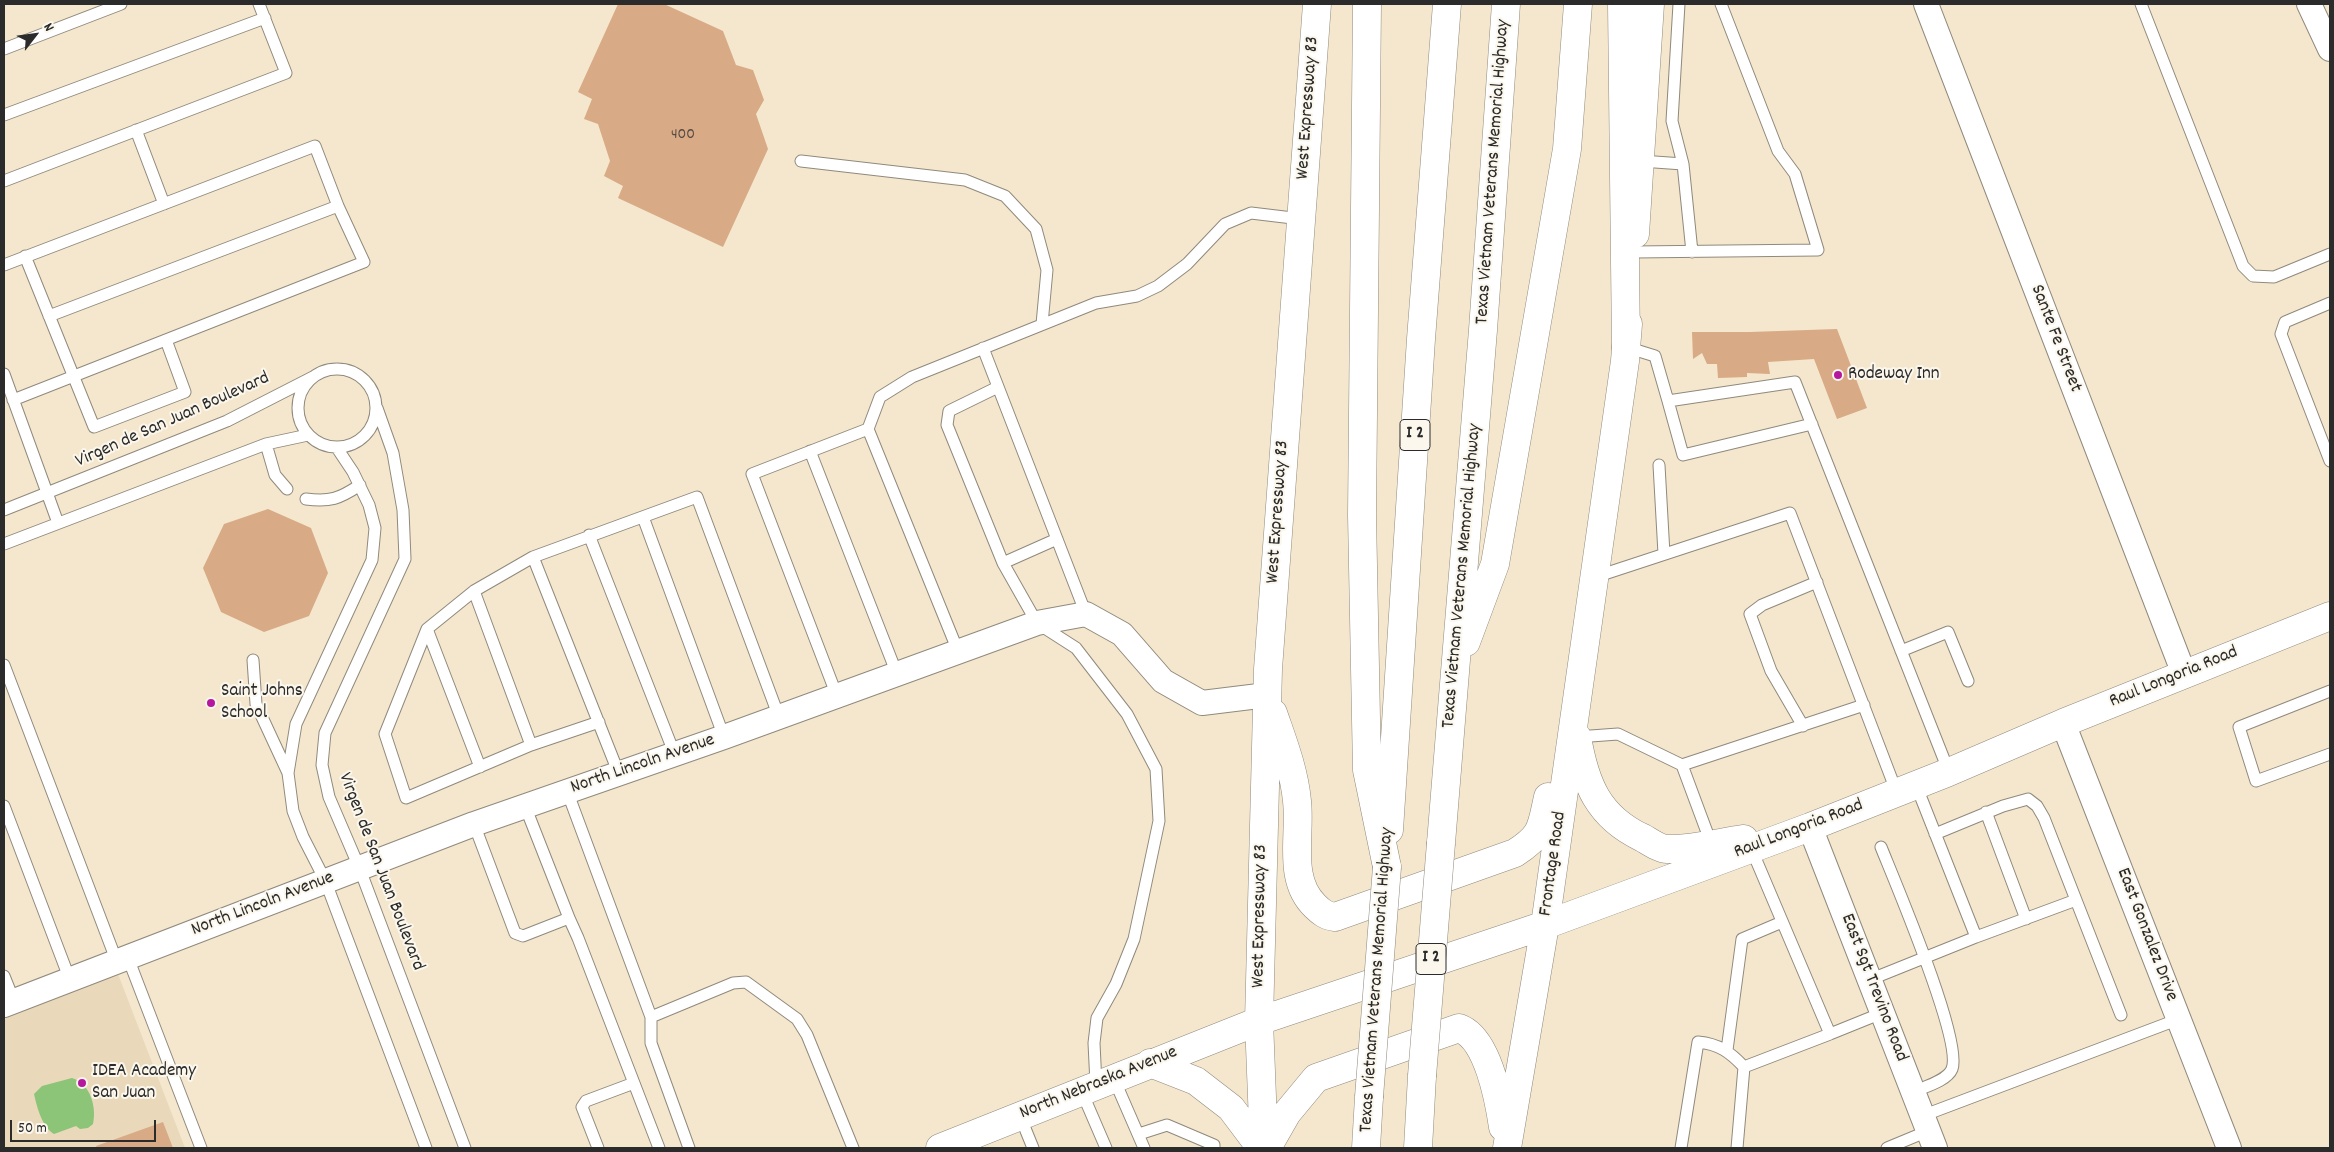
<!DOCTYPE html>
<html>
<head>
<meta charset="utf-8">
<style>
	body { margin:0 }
	#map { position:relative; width:2334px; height:1152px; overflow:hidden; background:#f4e7cd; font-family:Dekko,sans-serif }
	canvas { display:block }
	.frame { position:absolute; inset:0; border:5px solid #2b2b2b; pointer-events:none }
	.north { position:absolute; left:10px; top:10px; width:50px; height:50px; -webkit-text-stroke:4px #fbf7ec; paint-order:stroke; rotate:60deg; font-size:14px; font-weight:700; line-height:20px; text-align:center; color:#2b2b2b }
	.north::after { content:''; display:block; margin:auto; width:18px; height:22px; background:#2b2b2b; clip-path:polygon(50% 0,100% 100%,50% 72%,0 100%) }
	.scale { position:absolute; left:10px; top:1120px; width:146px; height:22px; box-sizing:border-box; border:2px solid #2b2b2b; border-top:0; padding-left:6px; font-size:15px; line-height:18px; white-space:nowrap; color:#2b2b2b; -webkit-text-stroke:4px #fbf7ec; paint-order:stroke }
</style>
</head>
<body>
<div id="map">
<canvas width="2334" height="1152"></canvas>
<div class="frame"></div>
<div class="north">N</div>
<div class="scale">50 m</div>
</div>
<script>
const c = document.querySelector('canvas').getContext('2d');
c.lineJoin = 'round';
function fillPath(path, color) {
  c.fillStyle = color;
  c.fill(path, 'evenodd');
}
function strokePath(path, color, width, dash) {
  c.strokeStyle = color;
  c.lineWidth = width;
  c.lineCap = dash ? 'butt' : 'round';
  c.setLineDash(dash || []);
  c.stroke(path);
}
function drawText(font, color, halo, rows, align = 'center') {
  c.font = font + ' Dekko,sans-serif';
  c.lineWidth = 4;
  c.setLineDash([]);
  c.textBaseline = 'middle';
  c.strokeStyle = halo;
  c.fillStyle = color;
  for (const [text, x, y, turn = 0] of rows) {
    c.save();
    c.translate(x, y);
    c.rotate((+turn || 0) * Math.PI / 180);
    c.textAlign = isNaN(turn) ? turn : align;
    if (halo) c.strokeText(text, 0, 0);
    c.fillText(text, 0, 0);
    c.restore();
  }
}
fillPath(new Path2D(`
	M118,974L185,1148H4V1019Z`), '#e9d9ba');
fillPath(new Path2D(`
	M72,1078C90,1083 97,1107 93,1124L88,1128L80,1129L76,1126L54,1134C42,1127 37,1107 34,1094L42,1086Z`), '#8cc478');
fillPath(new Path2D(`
	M618,4H664L723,31L736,65L753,70L764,100L756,114L768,149L723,247L618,198L623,186L604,176L610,161L598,124L584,119L592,99L578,92Z
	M1837,329L1867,408L1837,419L1814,359L1768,362L1770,374L1747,373V377L1718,378L1717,364H1707L1702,353L1693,359L1692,332H1750Z
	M268,509L311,528L328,573L309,616L264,632L221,612L203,568L224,524Z
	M163,1122L173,1148H97L96,1146Z`), '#d8aa85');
const service = new Path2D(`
	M1679,4L1672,121L1683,164
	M2141,4L2243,266L2253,276L2274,277L2330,254
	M4,49L121,4
	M4,115L265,18
	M136,130L164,204
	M801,161L965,180L1005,196L1036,229L1047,270L1042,324
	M1641,161L1683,164L1692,252
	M4,181L286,73L259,4
	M1634,252L1818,250L1795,174L1778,151L1721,4
	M25,256L94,427L185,392L166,340
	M4,265L315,146L338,206L364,262L13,400
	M2330,303L2285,322L2281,334L2330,461
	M49,316L338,206
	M1626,347L1655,356L1668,401
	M983,348L1086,614
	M298 408a39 39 0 1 1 78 0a39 39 0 1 1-78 0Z
	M4,374L58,523
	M998,387L949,411L947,425L1003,563L1037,623L1076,648L1127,714L1156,769L1159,821L1134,939L1116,984L1097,1018L1094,1043L1096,1084
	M377,408L393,453L403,510L405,559L325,733L322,765L329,797L359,867L465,1148
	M1812,424L1683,455L1668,401L1795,382C1847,512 1898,642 1949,772
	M868,429L880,397L912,377L1096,303L1137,296L1158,286L1187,264L1225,224L1251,213L1301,219
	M266,444L275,475L287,489
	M337,448L353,472L369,505L375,528L372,560L296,724L288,773L293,811L303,837L325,880L426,1148
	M810,451L897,674
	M1659,465L1664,554
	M306,499C330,502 339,499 360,485
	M4,510L227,421L313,377
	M643,517L724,737
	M589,535L675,755
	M4,544L266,444L308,435
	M533,557L619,774
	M1003,563L1057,539
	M1595,577L1790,513L1897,793
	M474,591L531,745L599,722
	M427,629L480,767
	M1901,651L1948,632L1968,681
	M253,660L256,704L288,773
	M4,665L117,962
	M2330,691L2239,727L2256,781L2330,754
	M837,696L752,474L868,429L958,651
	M1803,726L1771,671L1750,614L1762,605L1817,582
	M1577,737L1618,734L1682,765
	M531,745L406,798L385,734L427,629L474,591L533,557L697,497L779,717
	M567,791L651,1017V1043L689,1148
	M4,806L70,980
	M1986,812L2026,919
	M474,824L515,933L523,936L569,918L525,806
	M1935,834L2003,806L2028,799L2037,806L2044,818L2076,900
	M1711,843L1682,765L1864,705
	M1881,847C1895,882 1963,1041 1952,1069C1947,1081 1924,1087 1913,1092
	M1751,848L1830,1034L1882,1013
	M569,918L578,938L659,1148
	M1976,937L2076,900L2121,1015
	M128,958L201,1148
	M4,976L14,1001
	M1869,980L1976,937L1916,785
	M651,1017L733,983L746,982L797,1019L807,1035L853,1148
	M1727,1050L1742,939L1782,922
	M1114,1079L1144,1148
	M1081,1090L1106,1148
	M1020,1116L1033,1148
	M1922,1116L2179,1019
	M1139,1134L1167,1125L1214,1145V1148
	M598,1148L582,1107L586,1101L634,1083
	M1681,1148L1698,1042C1719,1044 1730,1052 1744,1067
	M1737,1148L1744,1067L1830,1034
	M1887,1148L1928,1131`);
const minor = new Path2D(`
	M1926,4L2184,674
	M2309,4L2330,49
	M2063,723L2229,1148
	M1810,827L1935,1148
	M4,1005L474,824L724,737L1037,623L1086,614L1122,634L1163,681L1202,703L1267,695`);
const secondary = new Path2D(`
	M1635,234L1650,4
	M1273,713C1283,742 1294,770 1297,801C1301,836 1287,879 1315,906C1321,912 1326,916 1335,917L1515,853C1543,835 1541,828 1548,797
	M1577,737C1585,784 1598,817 1643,838C1650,842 1660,849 1667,849C1690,850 1721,842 1744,839
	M1150,1063L1196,1081L1231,1108L1261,1148
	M940,1148L1259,1021L1545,925L1810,827L1949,772L2063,723L2330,616
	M1264,1148L1259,1021L1268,669L1317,4
	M1267,1148L1287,1113L1316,1078L1459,1028C1488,1038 1499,1100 1503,1127
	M1507,1148L1545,925L1625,361L1628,324`);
const motorway = new Path2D(`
	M1367,4L1362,515L1367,770L1387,867
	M1622,4L1626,347
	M1466,642L1495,564L1567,149L1578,4
	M1389,830L1421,339L1447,4
	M1441,843L1483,330L1506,4
	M1366,1148L1369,1097
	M1418,1148L1422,1076`);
strokePath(service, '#90897c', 13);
strokePath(minor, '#90897c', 26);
strokePath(secondary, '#90897c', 29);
strokePath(motorway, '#90897c', 29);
strokePath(service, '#fff', 11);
strokePath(minor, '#fff', 24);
strokePath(secondary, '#fff', 28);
strokePath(motorway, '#fff', 28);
const motorwayBridge = new Path2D(`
	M1422,1076L1441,843
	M1369,1097L1387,867`);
strokePath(motorwayBridge, '#90897c', 29, []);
strokePath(motorwayBridge, '#fff', 28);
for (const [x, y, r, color] of [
	[1838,375,5,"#b5179e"],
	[211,703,5,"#b5179e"],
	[82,1083,5,"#b5179e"]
]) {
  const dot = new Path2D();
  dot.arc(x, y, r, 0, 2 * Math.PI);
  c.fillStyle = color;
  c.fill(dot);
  strokePath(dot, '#fbf7ec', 2);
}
drawText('16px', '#564b42', null, [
	["400",683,136]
]);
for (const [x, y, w] of [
	[1415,435,30],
	[1431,959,30]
]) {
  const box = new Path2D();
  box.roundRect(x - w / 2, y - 15.5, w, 31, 4);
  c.fillStyle = '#fbf7ec';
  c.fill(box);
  strokePath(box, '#2b2b2b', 1);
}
drawText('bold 18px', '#2b2b2b', null, [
	["I 2",1415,435],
	["I 2",1431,959]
]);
drawText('19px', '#2b2b2b', '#fbf7ec', [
	["West Expressway 83",1309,108,-86],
	["Texas Vietnam Veterans Memorial Highway",1494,172,-86],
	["Sante Fe Street",2055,339,69],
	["Virgen de San Juan Boulevard",173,421,-24],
	["West Expressway 83",1279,512,-86],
	["Texas Vietnam Veterans Memorial Highway",1463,576,-85],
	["Raul Longoria Road",2174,678,-22],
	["North Lincoln Avenue",643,765,-19],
	["Raul Longoria Road",1799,830,-21],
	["Frontage Road",1554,864,-82],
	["Virgen de San Juan Boulevard",380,872,69],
	["North Lincoln Avenue",263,905,-21],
	["West Expressway 83",1261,916,-89],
	["East Gonzalez Drive",2146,935,69],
	["Texas Vietnam Veterans Memorial Highway",1378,980,-86],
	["East Sgt Trevino Road",1873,988,69],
	["North Nebraska Avenue",1099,1084,-22]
]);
drawText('19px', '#2b2b2b', '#fbf7ec', [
	["Rodeway Inn",1848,375],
	["Saint Johns",221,692],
	["School",221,714],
	["IDEA Academy",92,1072],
	["San Juan",92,1094]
], 'left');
</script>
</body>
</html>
